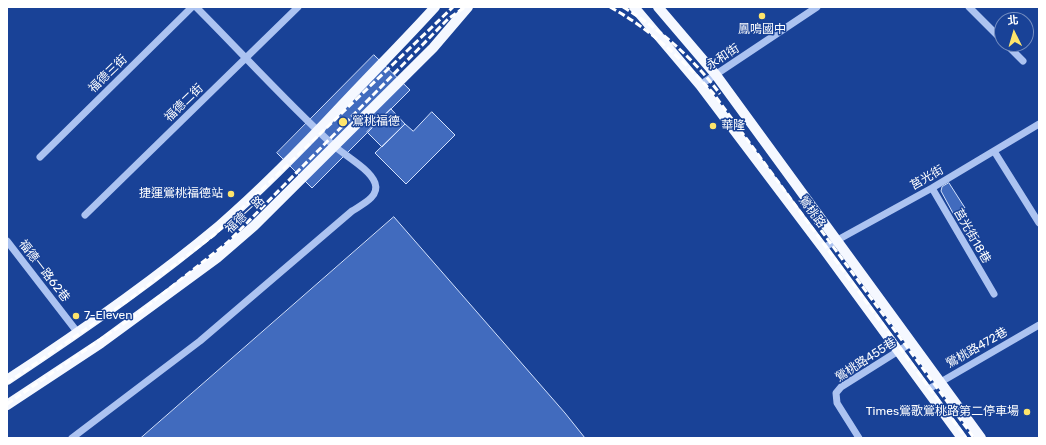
<!DOCTYPE html>
<html>
<head>
<meta charset="utf-8">
<style>
	body { margin:0 }
	#map { position:relative; width:1046px; height:445px; overflow:hidden; background:#194297; font-family:Rubik,"Noto Sans TC",sans-serif }
	canvas { display:block }
	.frame { position:absolute; inset:0; border:8px solid #fff; pointer-events:none }
	.north { position:absolute; left:994px; top:12px; width:40px; height:40px; box-sizing:border-box; background:#194297; border:1px solid #758ec1; border-radius:50%; rotate:355deg; font-size:11px; font-weight:700; line-height:16px; text-align:center; color:#fff }
	.north::after { content:''; display:block; margin:auto; width:14px; height:18px; background:#ffe56b; clip-path:polygon(50% 0,100% 100%,50% 72%,0 100%) }
</style>
</head>
<body>
<div id="map">
<canvas width="1046" height="445"></canvas>
<div class="frame"></div>
<div class="north">北</div>
</div>
<script>
const c = document.querySelector('canvas').getContext('2d');
c.lineJoin = 'round';
function fillPath(path, color) {
  c.fillStyle = color;
  c.fill(path, 'evenodd');
}
function strokePath(path, color, width, dash) {
  c.strokeStyle = color;
  c.lineWidth = width;
  c.lineCap = dash ? 'butt' : 'round';
  c.setLineDash(dash || []);
  c.stroke(path);
}
function drawText(font, color, halo, rows, align = 'center') {
  c.font = font + ' Rubik,"Noto Sans TC",sans-serif';
  c.lineWidth = 3;
  c.setLineDash([]);
  c.textBaseline = 'middle';
  c.strokeStyle = halo;
  c.fillStyle = color;
  for (const [text, x, y, turn = 0] of rows) {
    c.save();
    c.translate(x, y);
    c.rotate((+turn || 0) * Math.PI / 180);
    c.textAlign = isNaN(turn) ? turn : align;
    if (halo) c.strokeText(text, 0, 0);
    c.fillText(text, 0, 0);
    c.restore();
  }
}
const building = new Path2D(`
	M374,55L410,90L312,188L277,153Z
	M391,109L405,124L382,147L367,132Z
	M432,112L455,135L406,184L375,153L405,124L413,131Z
	M949,183L965,208L954,215L941,191L942,187Z
	M394,217L565,413L585,438H141Z`);
fillPath(building, '#416bbe');
strokePath(building, '#d3e1fc', 1);
strokePath(new Path2D(`
	M969,7L1002,40
	M1006,44L1023,61
	M700,85L817,7
	M994,151L1039,223
	M40,157L192,7
	M932,188L994,294
	M85,215L298,7
	M7,241L78,333
	M823,248L932,188L1039,124
	M927,390L1039,325
	M72,438L200,341L352,211C361,205 380,197 375,183C370,169 344,155 333,145C286,102 241,52 196,7
	M859,438L837,403L836,393L841,387L911,343`), '#acc3f1', 7);
strokePath(new Path2D(`
	M634,7L700,85L823,248L962,438
	M658,7L716,75L981,438
	M7,380C80,332 152,282 219,226C263,188 304,146 344,103C374,71 405,40 435,7
	M7,405L101,343L217,258L254,226L433,48L468,7`), '#f5f8ff', 10);
strokePath(new Path2D(`
	M610,7C650,29 683,60 713,93L966,438
	M623,7C660,29 694,59 720,94
	M815,222L974,438
	M7,383L127,301L214,235L453,7
	M7,404L136,315L228,242L448,19L465,7`), '#fff', 3, [7, 3]);
for (const [x, y, r, color] of [
	[762,16,4,"#ffe56b"],
	[343,122,5,"#ffe56b"],
	[713,126,4,"#ffe56b"],
	[231,194,4,"#ffe56b"],
	[76,316,4,"#ffe56b"],
	[1027,412,4,"#ffe56b"]
]) {
  const dot = new Path2D();
  dot.arc(x, y, r, 0, 2 * Math.PI);
  c.fillStyle = color;
  c.fill(dot);
  strokePath(dot, '#194297', 1.5);
}
drawText('12px', '#fff', '#194297', [
	["鳳鳴國中",762,30,"center"],
	["鶯桃福德",352,122],
	["華隆",721,126],
	["捷運鶯桃福德站",223,194,"right"],
	["7-Eleven",84,316],
	["Times鶯歌鶯桃路第二停車場",1019,412,"right"]
], 'left');
drawText('12px', '#fff', '#194297', [
	["永和街",723,57,-33],
	["福德三街",108,74,-44],
	["福德二街",184,103,-44],
	["莒光街",927,178,-30],
	["鶯桃路",812,212,53],
	["福德一路",245,215,-43],
	["莒光街18巷",972,236,60],
	["福德一路62巷",44,271,52],
	["鶯桃路472巷",977,348,-30],
	["鶯桃路455巷",866,360,-33]
]);
</script>
</body>
</html>
